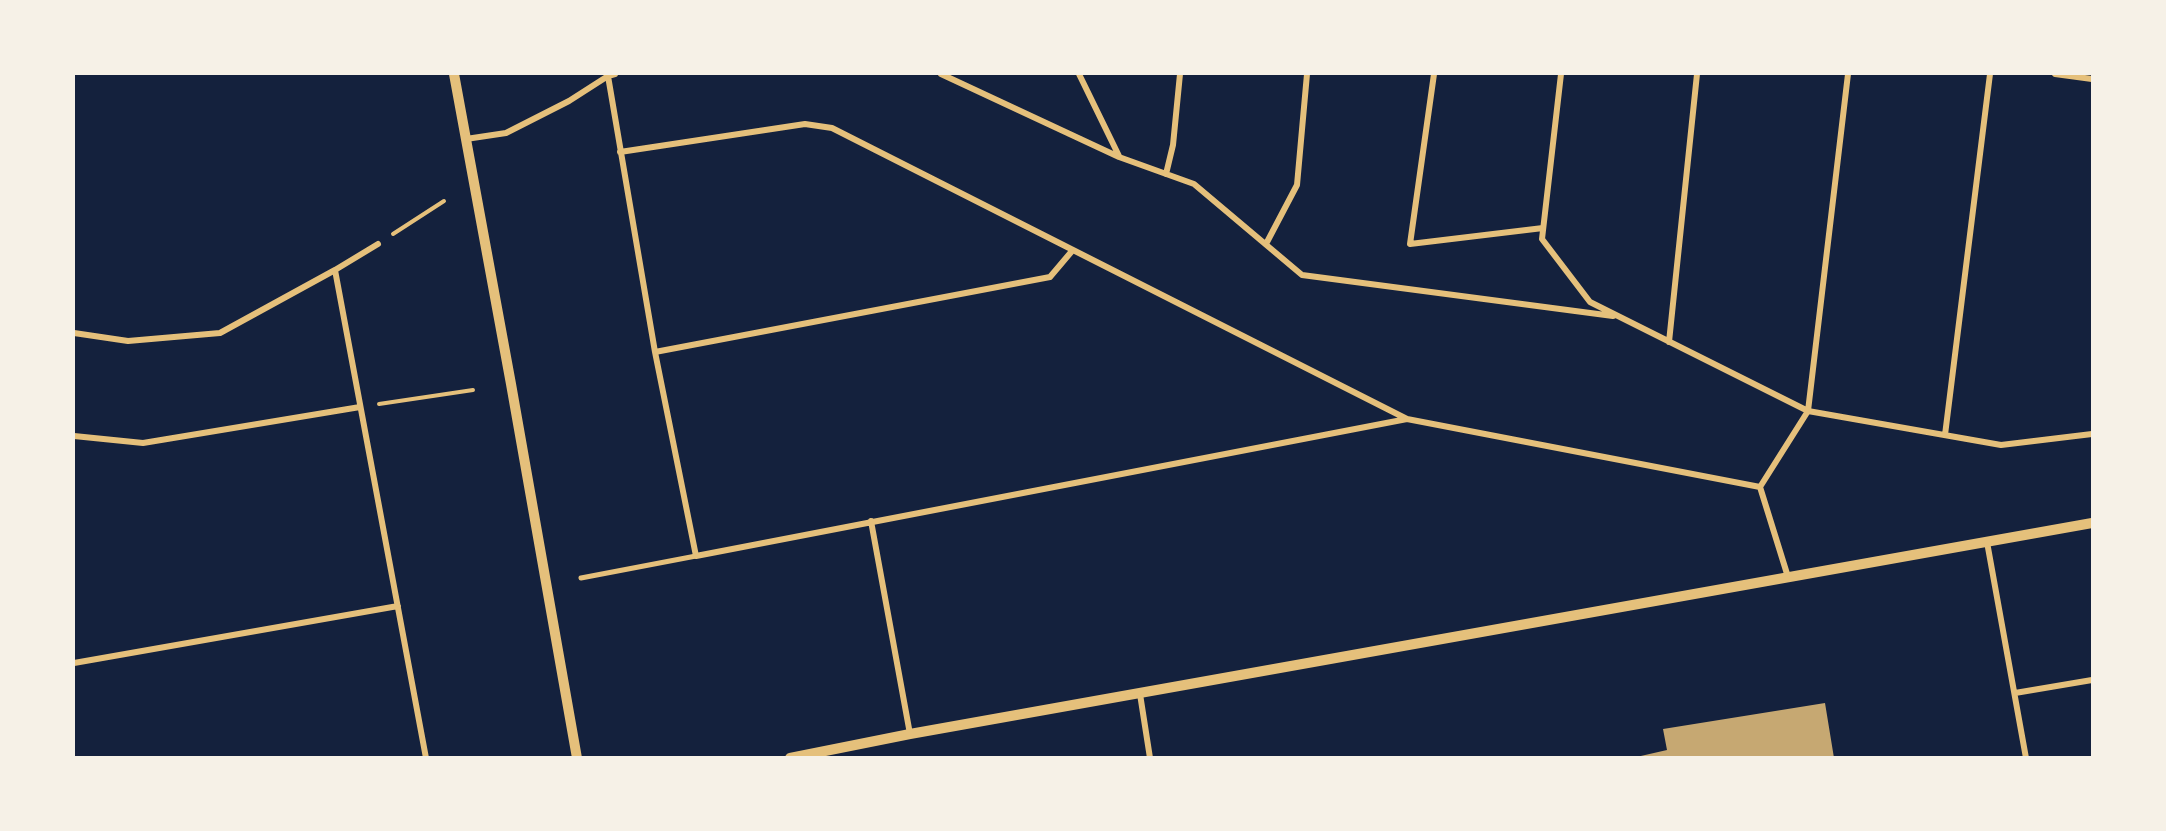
<!DOCTYPE html>
<html>
<head>
<meta charset="utf-8">
<style>
	body { margin:0 }
	#map { position:relative; width:2166px; height:831px; overflow:hidden; background:#14213d; font-family:Barlow,sans-serif }
	canvas { display:block }
	.frame { position:absolute; inset:0; border:75px solid #f6f1e7; pointer-events:none }
</style>
</head>
<body>
<div id="map">
<canvas width="2166" height="831"></canvas>
<div class="frame"></div>
</div>
<script>
const c = document.querySelector('canvas').getContext('2d');
c.lineJoin = 'round';
function fillPath(path, color) {
  c.fillStyle = color;
  c.fill(path, 'evenodd');
}
function strokePath(path, color, width, dash) {
  c.strokeStyle = color;
  c.lineWidth = width;
  c.lineCap = dash ? 'butt' : 'round';
  c.setLineDash(dash || []);
  c.stroke(path);
}
fillPath(new Path2D(`
	M1825,703L1834,758H1632L1667,750L1663,729Z`), '#c6a872');
strokePath(new Path2D(`
	M393,234L444,201
	M379,404L473,390`), '#e5c07b', 4);
strokePath(new Path2D(`
	M581,578L696,556`), '#e5c07b', 5);
strokePath(new Path2D(`
	M941,74L1119,157L1194,184L1302,275L1613,316
	M1079,74L1119,156
	M1434,74L1410,244L1543,228
	M1561,74L1542,239L1590,302L1808,411L2001,445L2092,434
	M2055,74L2092,79
	M608,76L655,352L696,556L1407,419
	M466,139L506,133L569,101L608,76L615,74
	M620,152L805,124L832,128L1407,419L1760,487
	M1166,174L1173,145L1180,74
	M1266,244L1297,185L1307,74
	M335,270L426,758
	M74,333L128,341L220,333L335,270L378,244
	M1669,342L1697,74
	M655,352L1050,277L1072,251
	M1945,435L1990,74
	M74,436L143,443L360,407
	M871,521L910,734
	M1987,542L2026,758
	M1788,577L1760,487L1808,411L1848,74
	M74,663L398,606
	M2015,693L2092,680
	M1140,694L1150,758`), '#e5c07b', 6);
strokePath(new Path2D(`
	M454,74L511,384L577,758
	M790,758L910,734L2092,523`), '#e5c07b', 10);
</script>
</body>
</html>
